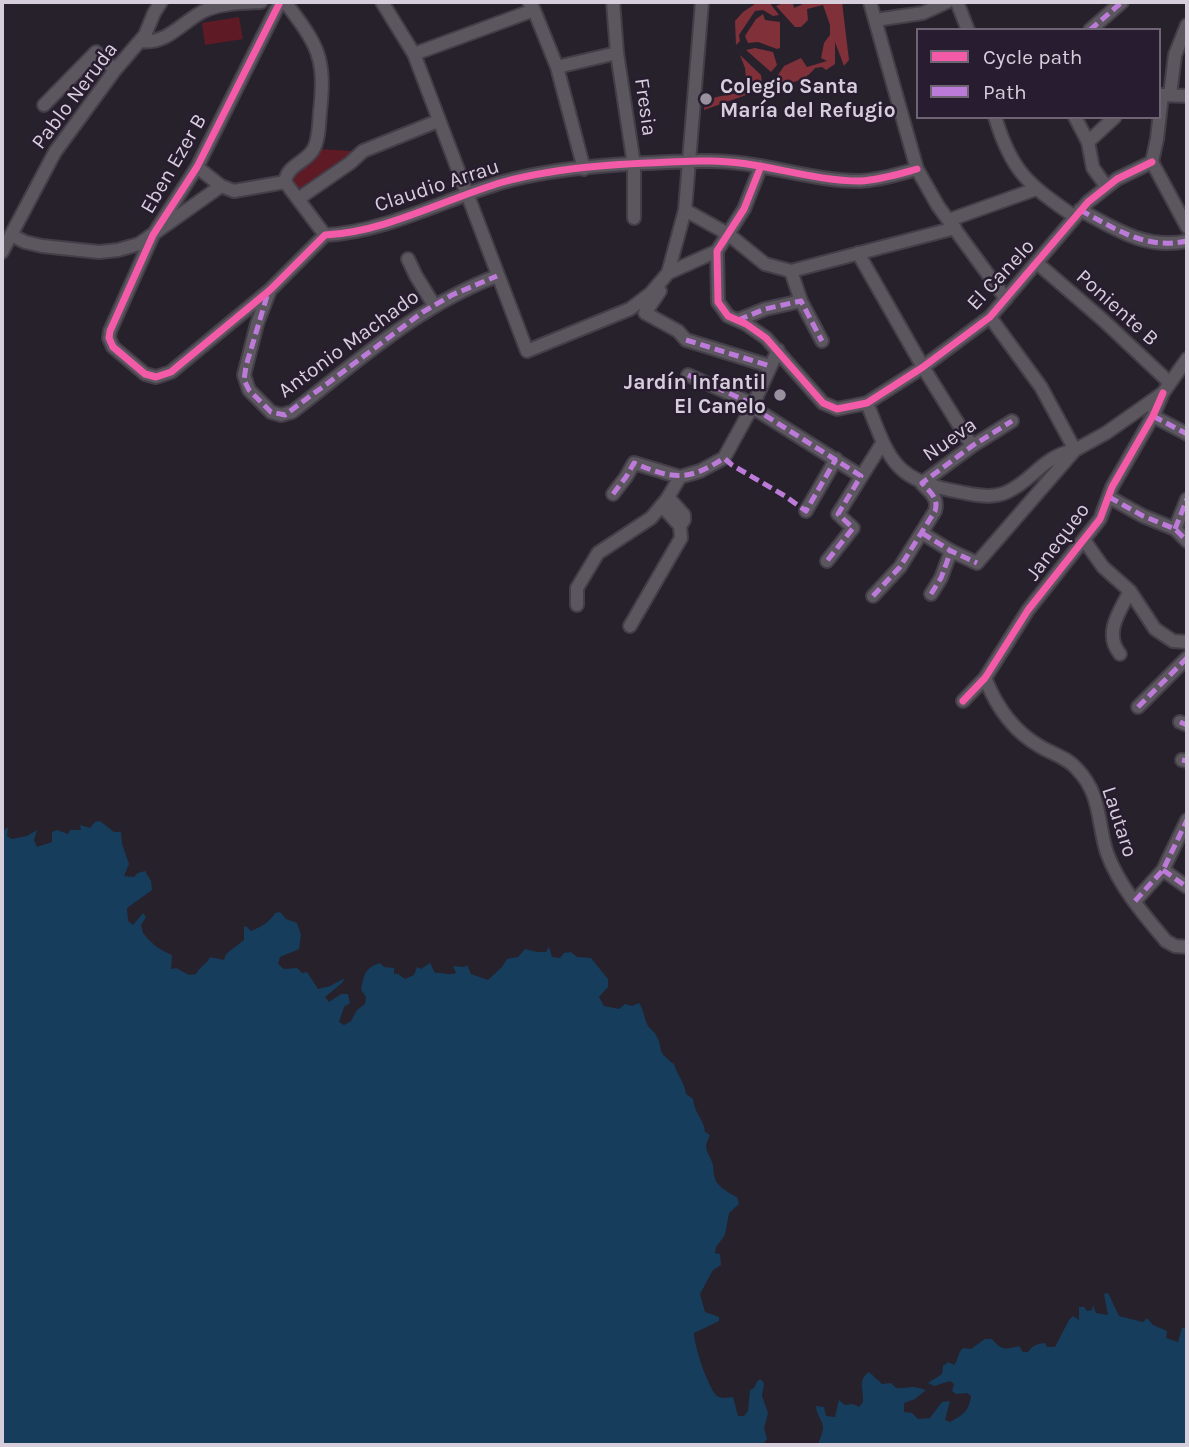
<!DOCTYPE html>
<html>
<head>
<meta charset="utf-8">
<style>
	body { margin:0 }
	#map { position:relative; width:1189px; height:1447px; overflow:hidden; background:#27212c; font-family:Karla,sans-serif }
	canvas { display:block }
	.frame { position:absolute; inset:0; border:4px solid #d6cedb; pointer-events:none }
	.legend { position:absolute; left:916px; top:28px; width:245px; height:91px; box-sizing:border-box; background:#281d30; border:2px solid #6e6474; margin:0; padding:9px 12px; list-style:none; font-size:21px; color:#d6cedb }
	.legend li { display:flex; align-items:center; gap:14px; height:35px }
	.legend b { width:35px; border:2px solid #6e6474 }
</style>
</head>
<body>
<div id="map">
<canvas width="1189" height="1447"></canvas>
<div class="frame"></div>
<ul class="legend">
<li><b style="height:9px;background:#f35aa7"></b>Cycle path</li>
<li><b style="height:9px;background:#bd7bd9"></b>Path</li>
</ul>
</div>
<script>
const c = document.querySelector('canvas').getContext('2d');
c.lineJoin = 'round';
function fillPath(path, color) {
  c.fillStyle = color;
  c.fill(path, 'evenodd');
}
function strokePath(path, color, width, dash) {
  c.strokeStyle = color;
  c.lineWidth = width;
  c.lineCap = dash ? 'butt' : 'round';
  c.setLineDash(dash || []);
  c.stroke(path);
}
function drawText(font, color, halo, rows, align = 'center') {
  c.font = font + ' Karla,sans-serif';
  c.lineWidth = 5;
  c.setLineDash([]);
  c.textBaseline = 'middle';
  c.strokeStyle = halo;
  c.fillStyle = color;
  for (const [text, x, y, turn = 0] of rows) {
    c.save();
    c.translate(x, y);
    c.rotate((+turn || 0) * Math.PI / 180);
    c.textAlign = isNaN(turn) ? turn : align;
    if (halo) c.strokeText(text, 0, 0);
    c.fillText(text, 0, 0);
    c.restore();
  }
}
fillPath(new Path2D(`
	M239,17L243,39L205,45L202,23Z
	M320,149L352,151L353,156L302,194L290,179Z`), '#5e1b25');
fillPath(new Path2D(`
	M758,2H769L779,15L773,16L763,10L755,11L739,35L740,41L736,45L735,21L743,12Z
	M785,2L793,3L794,8L803,4L802,2H842L849,60L844,66L835,42V64L826,70L822,67L815,68C807,79 794,84 782,83L778,75L784,66L801,58L807,67L827,61L821,58L824,43L830,35V25L823,5L807,9L808,20L801,27H795L776,6Z
	M763,14L765,20L780,22V48L777,49L758,42L748,43L745,36L756,19Z
	M755,48L773,52L777,65L771,72L746,50Z
	M740,55L761,75L763,89L704,110L705,103C718,93 732,96 747,91L745,68Z`), '#7f3039');
fillPath(new Path2D(`
	M100,821L114,832H121L122,844L129,864L124,876L134,877L138,873L145,871L151,881L152,890L127,908L128,921L133,925L143,913L146,917L141,925L143,933C151,943 159,950 172,955L171,969L176,968L189,975L196,974C200,966 207,964 210,957L224,960L226,954L244,940V927L246,926L251,931C262,926 269,923 275,913L280,912L286,919L297,923L301,935L299,949L280,957L278,964L284,969L297,968L302,973L307,972L318,989L330,986L345,978L342,983L325,997L329,1002L341,994H348L350,1003L344,1007L339,1022L344,1025L351,1021L357,1010L365,1004L366,997L361,990C364,976 364,968 380,963L384,967L394,968V974H398L405,979L414,975L417,967L421,969L430,963L435,973C442,972 448,976 456,973L453,966L465,967L467,965L471,974L488,980L502,967L507,959L518,957L525,949L537,952H546L549,947L552,957L560,958L564,953L571,952L577,957L591,958L608,979V987L599,997L604,1006L619,1009L625,1004L632,1006L639,1003C644,1011 644,1018 648,1026C650,1029 654,1031 656,1035C665,1051 654,1049 674,1064C677,1075 685,1083 686,1094L693,1099C694,1113 704,1119 705,1132L710,1135C703,1149 707,1149 712,1162C714,1167 713,1173 715,1179C717,1186 730,1194 737,1197L739,1204L729,1213L725,1235L716,1247L715,1253L720,1254L721,1265L713,1270L700,1294L705,1312L719,1317V1321L694,1333C694,1345 707,1385 716,1395C720,1399 727,1398 733,1397L738,1416H744L748,1411L750,1390L754,1388L758,1380H762L764,1384L762,1396L768,1413L764,1428L767,1439L762,1445H2V832L8,827L7,836L12,839L27,836L37,830L34,840L37,847L52,842V832L57,830L68,834L70,830H81L80,825L90,828L95,822Z
	M1108,1293L1119,1316L1143,1322L1147,1318L1153,1325L1167,1331L1166,1338L1178,1342L1182,1328H1187V1445H818C819,1440 823,1433 823,1428C823,1420 816,1415 816,1406L824,1407L826,1416L835,1417L839,1400L845,1405L853,1404L859,1407L863,1402C864,1389 857,1380 869,1372L882,1384L891,1383L896,1388C912,1389 908,1384 926,1390L915,1399L904,1403V1412L912,1413L918,1419L930,1418L942,1402L950,1401L945,1420L950,1422C963,1415 969,1411 971,1396L967,1393L956,1394L952,1391L954,1384L950,1381L934,1386L928,1383L942,1374L943,1366L948,1362L954,1365C959,1359 957,1353 963,1348L971,1349L985,1339H992C1001,1350 1004,1350 1019,1346L1023,1352H1028C1033,1345 1037,1344 1045,1343L1047,1347H1055L1069,1320L1073,1316L1079,1320V1307H1084L1087,1311L1092,1310L1093,1305L1096,1313L1108,1315L1104,1294Z`), '#163d5c');
const minor = new Path2D(`
	M280,2L197,167L153,235L110,331L109,338L113,347L145,374L156,377L171,372L270,290L325,235C386,232 445,199 503,182C565,165 638,163 703,161C756,159 807,181 860,181C880,180 899,174 917,169
	M285,2C318,45 326,57 320,112C319,123 319,141 313,150C305,163 287,165 285,182
	M382,2L414,54L527,351L630,309L651,293L668,273L685,210L702,2
	M529,2L534,10L557,67L584,169
	M613,2L617,53L634,165V218
	M870,2L917,169L938,206L1006,299
	M957,2L968,30
	M875,20L923,13L947,2
	M1090,30L1122,2
	M141,41C168,45 183,20 206,10C223,3 243,3 261,2
	M414,54L534,10
	M557,67L617,53
	M1162,95L1157,139L1152,162L1187,227
	M1163,95L1187,96
	M1170,95L1175,55L1187,25
	M44,105L96,52L115,70
	M995,117C1012,173 1028,184 1075,217
	M1075,117L1088,142
	M1088,142L1093,168L1106,186
	M1088,142L1115,117
	M761,166L744,209L717,251L718,302L728,316L746,324L766,338L823,403L837,409L867,403L923,367L990,317L1088,202L1117,179L1152,162
	M197,167L221,186
	M285,182L325,235
	M298,199L350,163L363,151L438,121
	M685,210L728,234L765,264L791,271L955,228
	M1080,210C1116,229 1145,250 1187,241
	M949,220L1036,189
	M11,235L25,242L42,246L99,252L118,250L139,244L221,186L234,191L285,182
	M2,252L55,152L115,70L145,35L154,13L161,2
	M858,253L923,367L972,446
	M408,259L416,276L434,305
	M1037,263L1103,320L1170,383
	M791,271L801,301L822,341
	M668,273L717,251
	M270,290L257,324L244,375L249,390L271,412L281,415L292,412C357,362 419,305 497,276
	M660,291L645,313L678,331L686,340L770,366
	M990,317L1041,387L1075,450
	M738,320L765,309L801,301
	M688,375L753,404
	M867,403C890,461 893,480 960,492C976,495 991,499 1007,492C1034,480 1041,457 1075,450
	M752,407L861,476
	M1153,416L1187,434
	M922,483L972,446L1012,421
	M613,494L626,477L634,463L680,477L700,471L724,458L752,407L778,350
	M668,497L684,515V520L680,526
	M1109,497L1143,516L1175,529L1187,541
	M806,511L836,459
	M1175,529L1187,499
	M922,533L951,551L977,563L1075,450L1106,433L1163,393L1187,359
	M1084,540L1103,567L1130,591L1155,629L1173,641L1187,642
	M827,561L853,528L838,514L883,442
	M931,594L941,578L951,551
	M873,596L900,567L935,511C939,498 930,492 922,484
	M577,605V588L598,553L651,518L667,499L680,477
	M630,626L681,538L680,526L662,506
	M1120,654C1103,633 1120,611 1130,591
	M985,678C996,706 1014,732 1041,747C1053,754 1068,758 1077,769C1102,795 1097,823 1107,853C1119,886 1144,915 1166,941L1175,946L1187,947
	M963,701L985,678L1028,610L1100,519L1112,487L1153,416L1163,393
	M1138,707L1187,658
	M1180,722L1187,725
	M1182,760L1187,761
	M1163,870L1187,887
	M1135,901L1163,870L1187,820`);
strokePath(minor, '#433e48', 16);
strokePath(minor, '#5c565f', 12);
strokePath(new Path2D(`
	M1090,30L1122,2
	M1080,210C1116,229 1145,250 1187,241
	M267,296L246,366L244,380L249,390L271,412L285,415L423,312L452,295L497,276
	M738,320L765,309L801,301L822,341
	M686,340L770,366
	M688,375L753,404
	M752,407L861,476L838,514L853,528L827,561
	M1153,416L1187,434
	M613,494L626,477L634,463C672,479 688,482 724,458L732,465L785,496L806,511L836,459
	M1109,497L1143,516L1175,529L1187,541
	M1175,529L1187,499
	M922,533L951,551L977,563
	M931,594L941,578L951,551
	M873,596L900,567L935,511C939,498 930,492 922,483L972,446L1012,421
	M1138,707L1187,658
	M1180,722L1187,725
	M1182,760L1187,761
	M1163,870L1187,887
	M1135,901L1163,870L1187,820`), '#bd7bd9', 5, [10, 5]);
strokePath(new Path2D(`
	M280,2L197,167L153,235L110,331L109,338L113,347L145,374L156,377L171,372L270,290L325,235C386,232 445,199 503,182C565,165 638,163 703,161C756,159 807,181 860,181C880,180 899,174 917,169
	M761,166L744,209L717,251L718,302L728,316L746,324L766,338L823,403L837,409L867,403L923,367L990,317L1088,202L1117,179L1152,162
	M963,701L985,678L1028,610L1100,519L1112,487L1153,416L1163,393`), '#f35aa7', 7);
for (const [x, y, r, color] of [
	[706,99,7,"#99919e"],
	[780,395,7,"#99919e"]
]) {
  const dot = new Path2D();
  dot.arc(x, y, r, 0, 2 * Math.PI);
  c.fillStyle = color;
  c.fill(dot);
  strokePath(dot, '#281d30', 2.5);
}
drawText('bold 21px', '#d6cedb', '#281d30', [
	["Colegio Santa",720,87],
	["María del Refugio",720,111],
	["Jardín Infantil",766,383,"right"],
	["El Canelo",766,407,"right"]
], 'left');
drawText('21px', '#d6cedb', '#281d30', [
	["Pablo Neruda",75,96,-53],
	["Fresia",645,107,82],
	["Eben Ezer B",174,164,-60],
	["Claudio Arrau",437,186,-18],
	["El Canelo",1001,275,-47],
	["Poniente B",1117,308,42],
	["Antonio Machado",349,344,-36],
	["Nueva",950,440,-35],
	["Janequeo",1058,542,-53],
	["Lautaro",1119,822,72]
]);
</script>
</body>
</html>
